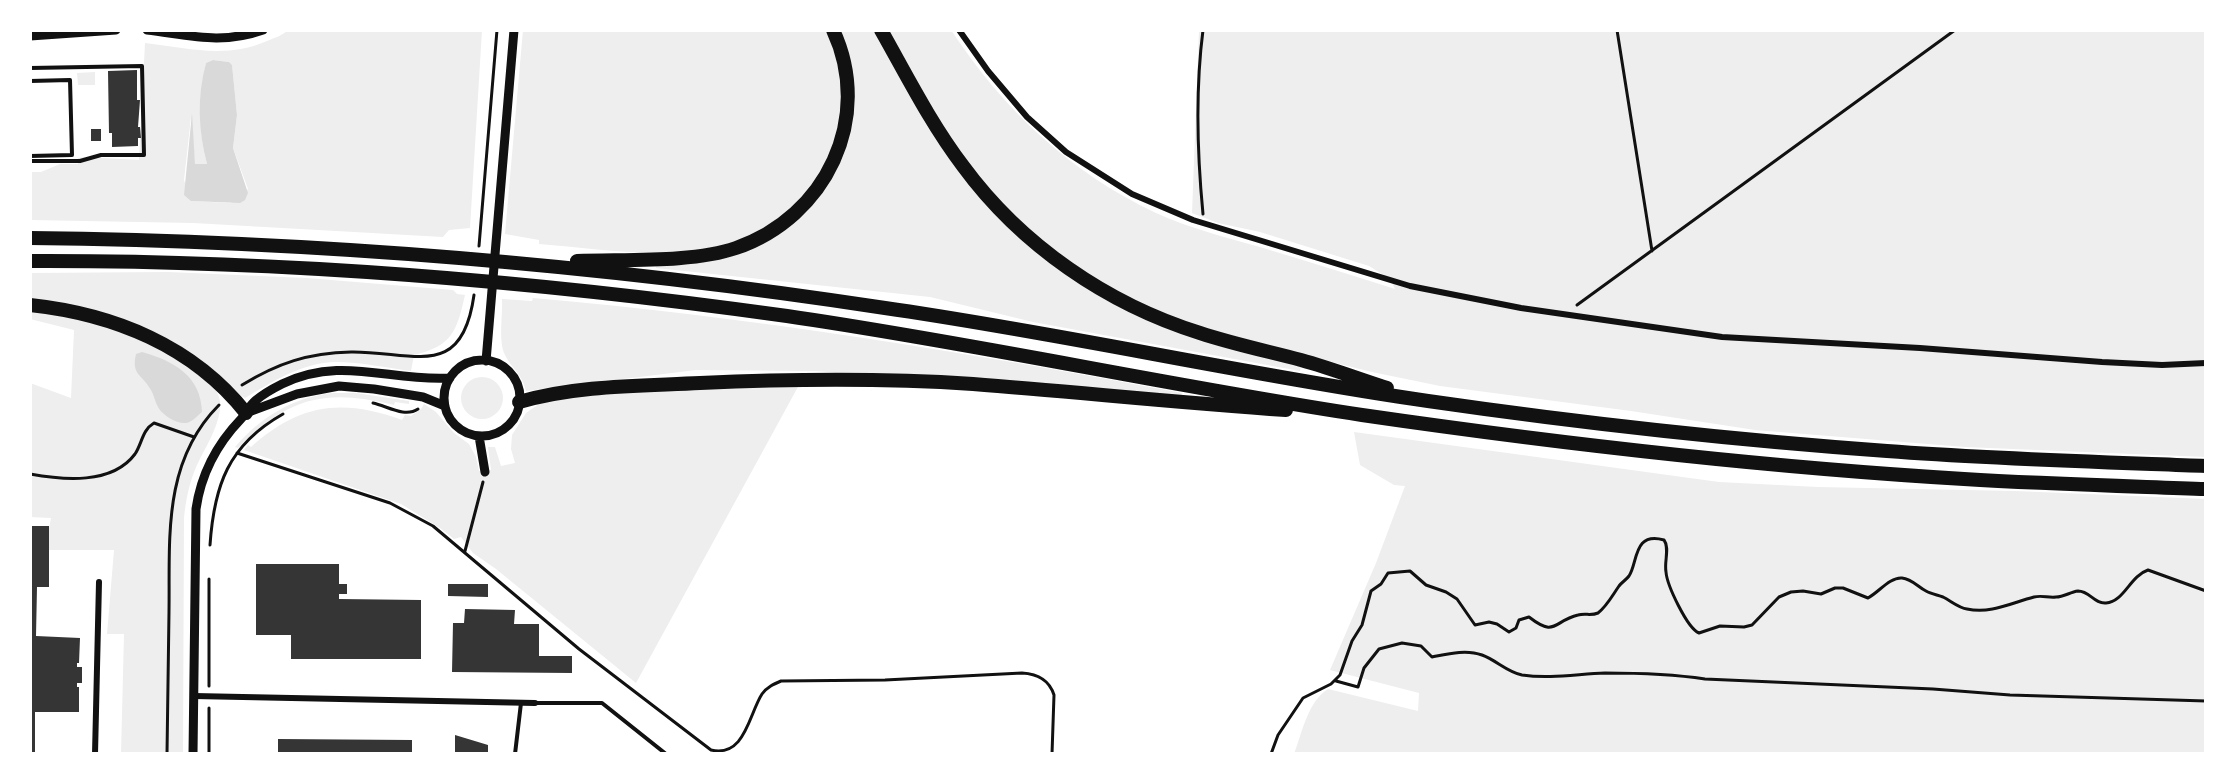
<!DOCTYPE html>
<html>
<head>
<meta charset="utf-8">
<style>
	body { margin:0 }
	#map { position:relative; width:2236px; height:784px; overflow:hidden; background:#fff; font-family:"Work Sans",sans-serif }
	canvas { display:block }
	.frame { position:absolute; inset:0; border:32px solid #fff; pointer-events:none }
</style>
</head>
<body>
<div id="map">
<canvas width="2236" height="784"></canvas>
<div class="frame"></div>
</div>
<script>
const c = document.querySelector('canvas').getContext('2d');
c.lineJoin = 'round';
function fillPath(path, color) {
  c.fillStyle = color;
  c.fill(path, 'evenodd');
}
function strokePath(path, color, width, dash) {
  c.strokeStyle = color;
  c.lineWidth = width;
  c.lineCap = dash ? 'butt' : 'round';
  c.setLineDash(dash || []);
  c.stroke(path);
}
fillPath(new Path2D(`
	M288,30H482L470,228L449,230L443,237L193,223L30,220V172H41L60,164H78V158L85,157L139,160L145,43C188,48 226,59 267,41C274,38 282,36 288,30ZM213,60L229,62L232,66L237,115L233,148L248,189L231,203L191,201L184,180L191,117L195,164H207C198,130 198,97 206,63Z
	M523,30H827C835,52 840,73 842,97C844,151 805,211 756,233C739,241 721,246 703,249C650,258 592,248 539,244V240L505,234Z
	M840,30H875L946,150L1090,288L1301,365L1300,371L1033,322L930,297L656,268L657,263L785,229L846,140Z
	M886,30H951C1003,109 1069,172 1156,213C1193,230 1234,239 1273,251C1314,263 1354,276 1395,289L1390,279L1369,266L1260,232L1218,223L1192,213L1199,30H2206V457L1965,447L1755,430L1631,411L1440,386L1372,372L1243,340L1193,325L1153,310L1109,289L1044,243L996,198L952,142Z
	M95,72V85H78L77,73Z
	M168,272L307,278L453,290L457,294L465,295C457,330 453,346 414,355L411,371C387,368 361,362 336,362C303,362 272,382 245,398L238,394L202,361L170,340L30,299V273Z
	M533,298C751,317 967,352 1182,393L1181,397L815,371L696,370L526,391C522,374 512,369 505,355C498,341 503,314 502,299L532,301Z
	M30,309C93,321 138,330 191,368C205,379 223,389 220,410C217,430 205,448 197,465C189,483 186,499 184,518L183,754H121L124,634H107L114,550H45L51,518L30,517V383L71,398L74,330L30,319Z
	M461 398a21 21 0 1 1 42 0a21 21 0 1 1-42 0Z
	M799,385L636,683L496,569L473,553L461,537L454,539L440,528L401,504L244,450L248,445L251,447C299,404 342,398 402,420L405,415L411,416L421,409L424,404L436,412L454,433L469,444L476,457L479,471L491,470L488,447H495L501,466L515,463L511,449L512,435L526,413L539,404L595,393Z
	M332,393H356L409,401V404L395,402L394,405C326,388 288,397 238,448L235,447C261,417 292,398 332,393Z
	M1354,432L1719,482L1818,487L2015,491L2206,499V754H1294C1302,733 1308,701 1328,689L1418,711L1419,693L1330,670L1376,563L1405,486L1394,485L1360,465Z`), '#eee');
fillPath(new Path2D(`
	M213,60L229,62L232,65L237,115L233,148L248,193L245,200L240,203L191,201L184,195L192,113L195,164H207C198,130 197,96 206,63Z
	M142,352C174,361 201,376 202,412C197,416 192,422 186,423C177,424 163,416 158,407C155,402 154,395 151,390C142,374 131,375 136,354Z`), '#d9d9d9');
fillPath(new Path2D(`
	M137,70V100H140L138,127H140L141,138H138V146L112,147V133H109L108,71Z
	M91,129H101V141H91Z
	M30,526H49V587H37L36,636L80,638L79,663H77V667H82V683H77V687H79V712H35V754H30Z
	M256,564H339V584H347V594H339V599L421,600V659H291V635H256Z
	M448,584H488V597L448,596Z
	M465,609L515,610L514,624H539V656H572V673L452,672L453,623H464Z
	M455,735L488,745V754H455Z
	M278,739L412,740V754H278Z`), '#353535');
strokePath(new Path2D(`
	M1203,30C1195,92 1197,152 1203,214
	M1617,30L1652,251
	M479,246L497,30
	M1577,305L1955,30
	M242,385C278,363 308,353 351,352C413,351 462,382 474,295
	M373,403C387,406 405,418 418,409
	M237,453L390,503L433,526L579,649L711,750C745,758 749,714 762,694C767,687 774,684 781,681L885,680L1022,673C1037,674 1049,679 1054,695L1052,754
	M30,474C63,480 112,485 135,454C142,444 142,430 154,423L194,437
	M210,545C214,486 228,445 283,414
	M465,551L483,482
	M1336,681L1358,687L1364,668L1379,649L1402,643L1421,646L1432,657C1447,654 1466,649 1482,655C1496,660 1507,672 1522,675C1550,679 1577,674 1605,673C1639,673 1672,674 1705,679L1933,689L2010,695L2206,701
	M209,686V579
	M167,754C168,707 168,659 169,612C170,539 162,462 219,405
	M209,754V708
	M1271,754L1278,735L1303,698L1331,684L1340,675L1352,641L1362,625L1371,591L1381,584L1388,573L1410,571L1426,585L1446,592L1457,599L1475,625L1489,622L1497,624L1509,632L1516,628L1519,620L1529,617C1556,638 1553,621 1578,615C1585,613 1591,616 1598,613C1607,606 1612,596 1619,586C1622,582 1626,580 1629,576C1638,563 1633,531 1664,540C1670,548 1664,561 1666,572C1667,585 1687,628 1699,633L1720,626L1744,627L1752,625L1779,597L1791,592L1803,591L1821,594L1835,588H1843L1868,598C1879,592 1890,577 1902,578C1912,579 1918,587 1926,591C1931,594 1938,595 1943,597C1951,601 1959,608 1967,609C1991,614 2011,603 2034,597C2042,595 2048,598 2056,597C2064,597 2070,592 2078,591C2090,591 2094,604 2106,603C2124,602 2130,576 2148,570L2206,591`), '#111', 3);
strokePath(new Path2D(`
	M30,68L142,66L144,155H101L80,161H30
	M30,81L70,80L72,155L30,156
	M535,703H602L666,754
	M515,754L521,703`), '#111', 4);
strokePath(new Path2D(`
	M959,30L988,71L1027,117L1066,152L1132,194L1193,220L1410,286L1521,308L1722,337L1920,348L2102,362L2162,365L2206,363
	M194,696L535,703
	M95,754L99,582`), '#111', 6);
strokePath(new Path2D(`
	M147,30C189,35 221,45 263,30
	M30,36L116,30
	M444 398a38 38 0 1 1 76 0a38 38 0 1 1-76 0Z
	M486,361L514,30
	M246,413L297,394L339,386L374,389L423,397L445,406
	M479,436L485,472
	M193,754L196,509C201,474 217,444 241,419C246,414 249,406 255,401C263,394 272,389 282,384C342,355 390,382 450,378`), '#111', 9);
strokePath(new Path2D(`
	M881,30C907,76 931,124 963,166C1021,245 1107,304 1200,333C1233,344 1267,351 1301,360C1330,368 1359,379 1387,388
	M30,238C317,241 602,265 885,308C1067,334 1246,375 1428,401C1580,423 1733,440 1887,451C1993,459 2100,462 2206,466
	M30,261C282,260 537,281 787,316C980,344 1170,386 1362,415C1562,444 1762,467 1964,479C2045,484 2125,486 2206,489
	M577,261C623,259 693,263 736,248C826,217 874,118 833,30
	M30,305C114,314 193,346 246,413
	M519,402C577,385 640,386 700,383C790,379 882,378 973,384C1077,392 1181,403 1286,410`), '#111', 14);
</script>
</body>
</html>
